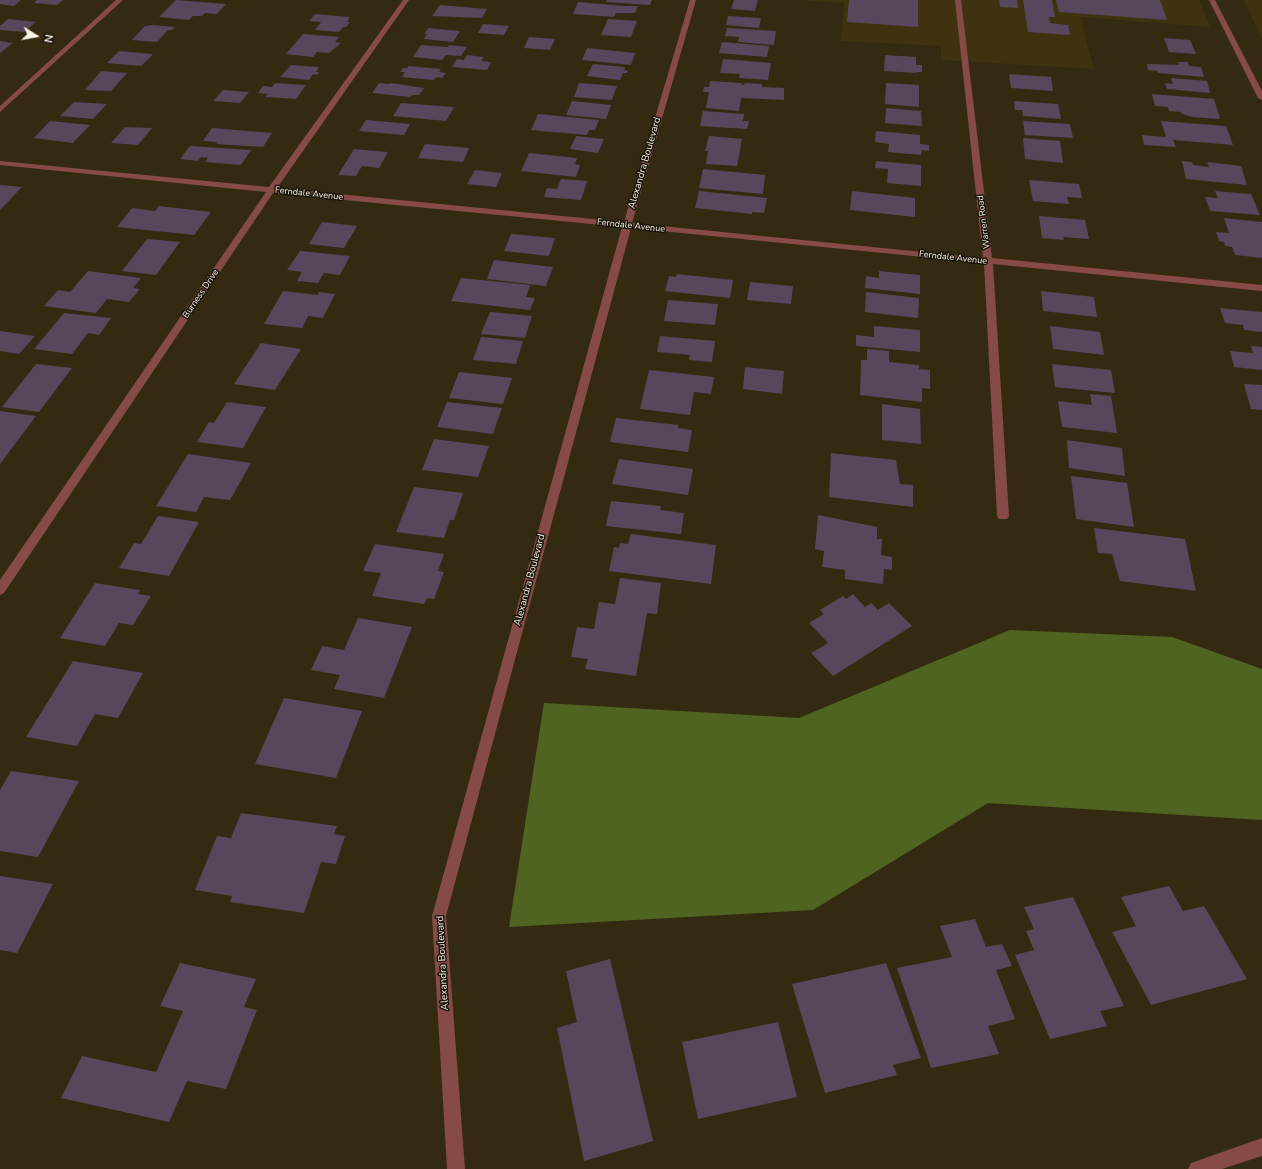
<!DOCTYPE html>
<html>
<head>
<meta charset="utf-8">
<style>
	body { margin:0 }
	#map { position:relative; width:1262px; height:1169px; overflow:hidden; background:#342a11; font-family:"Nunito Sans",sans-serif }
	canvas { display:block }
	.north { position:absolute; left:16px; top:16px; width:40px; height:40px; -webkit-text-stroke:3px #171308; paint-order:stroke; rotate:101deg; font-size:11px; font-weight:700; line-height:16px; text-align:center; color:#faf4e5 }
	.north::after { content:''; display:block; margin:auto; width:14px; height:18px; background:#faf4e5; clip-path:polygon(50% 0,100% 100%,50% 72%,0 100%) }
</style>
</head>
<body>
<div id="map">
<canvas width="1262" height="1169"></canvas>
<div class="north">N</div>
</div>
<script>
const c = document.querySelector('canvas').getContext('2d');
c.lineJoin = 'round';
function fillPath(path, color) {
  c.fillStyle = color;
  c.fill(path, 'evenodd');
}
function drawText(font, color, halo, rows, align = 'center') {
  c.font = font + ' "Nunito Sans",sans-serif';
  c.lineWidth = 3;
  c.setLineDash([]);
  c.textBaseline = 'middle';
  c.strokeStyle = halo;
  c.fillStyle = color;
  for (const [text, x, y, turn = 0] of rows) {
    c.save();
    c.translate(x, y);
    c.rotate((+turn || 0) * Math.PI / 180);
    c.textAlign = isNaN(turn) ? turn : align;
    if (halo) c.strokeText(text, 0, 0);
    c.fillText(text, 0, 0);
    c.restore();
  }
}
fillPath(new Path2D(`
	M797,0H1199L1210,27L1080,17L1094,69L941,60V46L841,41L844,3Z
	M1244,0H1262V38H1261Z`), '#3e3210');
fillPath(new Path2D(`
	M1010,630L1172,637L1262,669V820L988,803L813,910L509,927L544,703L799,718Z`), '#506421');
fillPath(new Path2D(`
	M0,0H21L14,6L0,4Z
	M37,0H63L57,5L34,3Z
	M176,0L226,4L217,14L205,13L202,16H193L189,20L159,17Z
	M607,0H652L650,5L606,2Z
	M734,0H758L755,11L731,9Z
	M849,0H918V27L847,22Z
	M999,0H1017L1018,8L1000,7Z
	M1023,0H1052L1055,17H1049L1050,23L1068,25L1070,35L1028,32Z
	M1056,0H1160L1167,20L1059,12Z
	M578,2L624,6H638L635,13H616L614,17L573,14Z
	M440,5L487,9L482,18L432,16Z
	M315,14L350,17L347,22H350L346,27H343L339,32L315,30L321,22L309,21Z
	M728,16L761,18L759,28L726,25Z
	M8,19L36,22L24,32L0,30V26Z
	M608,19L637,21L631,37L601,35Z
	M483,24L509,26L504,35L478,33Z
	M152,25L175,27L172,30H168L157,42L132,40L145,26Z
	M428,28L460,31L453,42L424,39L427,34H424Z
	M727,28L776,31L774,45L738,42L739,37L725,36Z
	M303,34L339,37L335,42L341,43L329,53L317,52L313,57L286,54Z
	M529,37L555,39L550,50L524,48Z
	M1164,38L1190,40L1196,54L1169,52Z
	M0,41L13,43L0,53Z
	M722,42L769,46L767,57L719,53Z
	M421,45L448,47L449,45L467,47L461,56L446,55L442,60L413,57Z
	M587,48L635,53L631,65L582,60Z
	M119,51L153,54L141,66L107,63Z
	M467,55L484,57L481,61L491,62L487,70L452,67L457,59L464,60Z
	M885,55L916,57V65H922V72H916L917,73L884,71Z
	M723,59L771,63L768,80L739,78L740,74L720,73Z
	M1178,62H1188L1189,66L1201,67L1204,77L1158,73L1157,71L1148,70L1147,64L1179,65Z
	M593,64L625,67L624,70L628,71L627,73H623L620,80L587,76Z
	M291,65L319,67L316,72H319L317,75L313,74L309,80L280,77Z
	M409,66L441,69L439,72L446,73L442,78L436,77L434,80L402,77L405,72H400L403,68H407Z
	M101,71L127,73L111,91L85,90Z
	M1009,74L1051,77L1053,91L1011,88Z
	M1171,78L1207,81L1210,93L1167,89L1165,83L1173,84Z
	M710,81L742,83L741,85H744L745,83L762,84V87L784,88V100L741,98L739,111L706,108L709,92H703L704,87H709Z
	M275,83L306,85L296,99L265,97L268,94L258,93L263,86L272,87Z
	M379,83L389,84L391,83L424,88L419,95H412L410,97L372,93Z
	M579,83L617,86L612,100L574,97Z
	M886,83L919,85V107L885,104Z
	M223,90L249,92L240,103L213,101Z
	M1152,94L1214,99L1220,119L1192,117L1182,114L1181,112L1169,111L1168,107L1155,106Z
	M572,101L611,105L606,119L566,115Z
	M1014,101L1058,104L1061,119L1023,116L1022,110H1015Z
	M74,102L107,104L93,119L60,116Z
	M401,103L454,107L446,121L393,116Z
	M886,108L921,111L922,126L885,123Z
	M703,111L744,114L743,121H749L747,129L700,126Z
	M538,114L599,120L595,130H589L587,135L531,130Z
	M366,120L410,124L404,135L359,131Z
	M50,121L90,125L73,143L34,138Z
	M1023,121L1070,124L1073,138L1025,135Z
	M1161,121L1226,126L1233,145L1173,140L1176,147L1144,145L1142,135L1166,137Z
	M125,127L152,128L138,145L111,143Z
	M212,128L272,133L263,147L216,144L218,142L203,141Z
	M876,131L920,135V144L929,145V151L922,150L921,155L888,152L889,144L875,142Z
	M576,136L604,139L598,153L570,149Z
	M709,136L742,139L737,166L706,164L708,151H705Z
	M1023,138L1060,141L1063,163L1025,159Z
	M425,144L469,148L463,162L418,158Z
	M190,146L251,150L241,165L205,162L208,158L201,157L198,161L180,159Z
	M354,149L388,152L379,168L362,166L356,176L338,175Z
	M529,153L577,158L575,164L580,165L576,177L521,171Z
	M876,161L921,165V186L887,183L888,169L875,168Z
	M1182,161L1192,162L1193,165L1209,167L1207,162L1241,166L1247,185L1186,179Z
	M703,169L765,175L763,194L699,188Z
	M475,170L502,173L496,187L467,184Z
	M561,179L587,181L581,200L544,197L547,188L557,189Z
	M1029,180L1079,184L1082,198L1067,197L1069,204L1033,201Z
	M0,185L22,187L0,210Z
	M699,191L767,198L764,213L752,212V214L695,208Z
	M852,191L915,198V217L850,210Z
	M1215,191L1251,194L1260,215L1210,211L1205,197L1218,198Z
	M159,206L211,212L194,235L117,227L132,208L155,211Z
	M1039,216L1085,220L1089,239L1063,237L1064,240L1042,238Z
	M1224,218L1262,222V258L1235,255L1232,247L1225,246L1224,242L1219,241L1216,232L1229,233Z
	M322,222L357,226L344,248L309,244Z
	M511,234L555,238L549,256L504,251Z
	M147,239L180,242L156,275L122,271Z
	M300,251L350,256L340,275L324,273L318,283L297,281L302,272L287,270Z
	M494,260L553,267L546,286L487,279Z
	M88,271L141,278L133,288L140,289L129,302L107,299L96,313L44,306L58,290L70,292Z
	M879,271L920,275V294L865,288L866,276L879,278Z
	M677,274L733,280L730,298L665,291L669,276L676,277Z
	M461,278L530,285L526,297L535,298L530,310L451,301Z
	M750,282L793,286L791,304L747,300Z
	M283,291L318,295L319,292L335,294L323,318L308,316L302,328L264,324Z
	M1041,291L1094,297L1097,317L1043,311Z
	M866,292L919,298L918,318L865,312Z
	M668,300L718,304L715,325L664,321Z
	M1220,308L1262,312V332L1244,330L1243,325L1225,323Z
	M490,312L532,316L525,338L481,334Z
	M64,313L111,318L99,335L88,333L72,354L34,349Z
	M874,326L920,330V352L856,346V335L874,337Z
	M1050,326L1100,332L1104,355L1053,349Z
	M0,331L35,336L19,354L0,351Z
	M660,336L715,341L712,362L689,360L690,355L657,352Z
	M481,337L523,341L516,364L473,360Z
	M261,343L301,349L275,390L234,384Z
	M1251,346L1262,347V370L1234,367L1230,351L1253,353Z
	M867,349L889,351V362L919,365V369L930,370V389L922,388V402L860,395L861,360H867Z
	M36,364L72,368L39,412L2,407Z
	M1052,364L1111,370L1115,393L1055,387Z
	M745,367L784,371L782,394L743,389Z
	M649,370L714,377L711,394L694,392L690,415L640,409Z
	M459,372L512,378L503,404L449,398Z
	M1244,384L1262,385V410L1251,409Z
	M1090,394L1111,396L1117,433L1062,427L1058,401L1092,405Z
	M227,402L266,407L243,448L197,442L209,422L214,423Z
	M447,402L502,408L493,434L437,427Z
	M882,404L920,409L921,444L882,440Z
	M0,411L36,416L0,464Z
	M616,418L678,425V428L692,430L688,452L610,442Z
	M434,439L489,446L478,477L422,470Z
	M1067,440L1122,448L1125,476L1069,468Z
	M831,453L896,460L900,484L913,485V507L829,497Z
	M188,454L251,463L230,500L204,497L196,512L156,506Z
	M619,459L693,469L688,495L612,484Z
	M1071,476L1127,483L1134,527L1076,519Z
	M414,487L463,493L454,520H450L444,538L396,532Z
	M611,501L661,506L660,510L684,513L681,534L606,526Z
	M818,515L877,527V539H882L881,555L892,557V570L884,569L883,584L845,579V570L822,567L824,551L815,549Z
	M158,516L199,522L169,576L119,568L134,543L141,544Z
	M1094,528L1185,539L1196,591L1120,581L1112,554L1098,553Z
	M631,534L716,545L711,584L609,571L614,547L619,548L620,543L628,544Z
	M375,544L444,554L438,571L444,572L434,599L427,598L424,604L372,596L381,573L363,571Z
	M620,578L661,583L657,614L647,613L636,676L585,669L588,659L571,657L577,627L594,629L599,602L615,604Z
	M95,583L140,590L138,594L151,596L133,625L119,623L105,646L60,638Z
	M853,594L865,607L871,603L878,610L889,603L912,626L833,676L811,653L828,643L809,623L824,614L820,610L843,596L846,599Z
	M358,618L412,627L384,698L334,689L340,675L311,670L322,646L344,650Z
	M73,661L143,673L118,718L95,714L77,746L26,737Z
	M284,698L362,711L336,778L255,764Z
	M11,771L79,781L38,857L0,851V790Z
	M241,813L337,826L334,834L345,836L336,864L321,862L304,913L230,902L232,896L195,890L217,836L231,838Z
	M0,876L53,884L17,953L0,950Z
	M1169,886L1183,911L1204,906L1247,979L1151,1005L1112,932L1136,926L1121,897Z
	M1073,897L1124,1006L1100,1011L1107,1026L1050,1039L1015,955L1034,950L1026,931L1034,929L1024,907Z
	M975,919L986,947L1002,944L1012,966L996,970L1015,1019L988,1026L999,1054L931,1068L897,968L952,957L940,926Z
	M610,959L653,1141L584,1161L557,1028L577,1022L566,971Z
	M180,963L256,979L244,1007L257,1010L226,1089L187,1081L169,1122L61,1098L82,1056L156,1072L183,1011L160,1006Z
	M886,963L921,1058L893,1065L897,1075L825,1093L792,984Z
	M778,1022L797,1097L698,1119L682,1042Z`), '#58465c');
fillPath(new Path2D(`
	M116,0H123L0,112V106Z
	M403,0H409L277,188L624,222L690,0H696L632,223L983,258L955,0H961L992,258L1262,285V291L993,264L1009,516L1007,519H999L997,516L984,263L631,228L446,916L465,1169H447L432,916L622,227L273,193L4,593L0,595V580L266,192L0,165V161L269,187Z
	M1209,0H1215L1262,91V100L1258,98Z
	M1262,1138V1156L1222,1169H1188L1191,1163Z`), '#864b46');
drawText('9px', '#faf4e5', '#171308', [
	["Ferndale Avenue",309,194,6],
	["Warren Road",984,222,-97],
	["Ferndale Avenue",631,226,6],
	["Ferndale Avenue",953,258,6],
	["Burness Drive",201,294,-56]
]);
drawText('10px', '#faf4e5', '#171308', [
	["Alexandra Boulevard",645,163,-74],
	["Alexandra Boulevard",530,580,-75],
	["Alexandra Boulevard",443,963,-93]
]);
</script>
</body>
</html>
